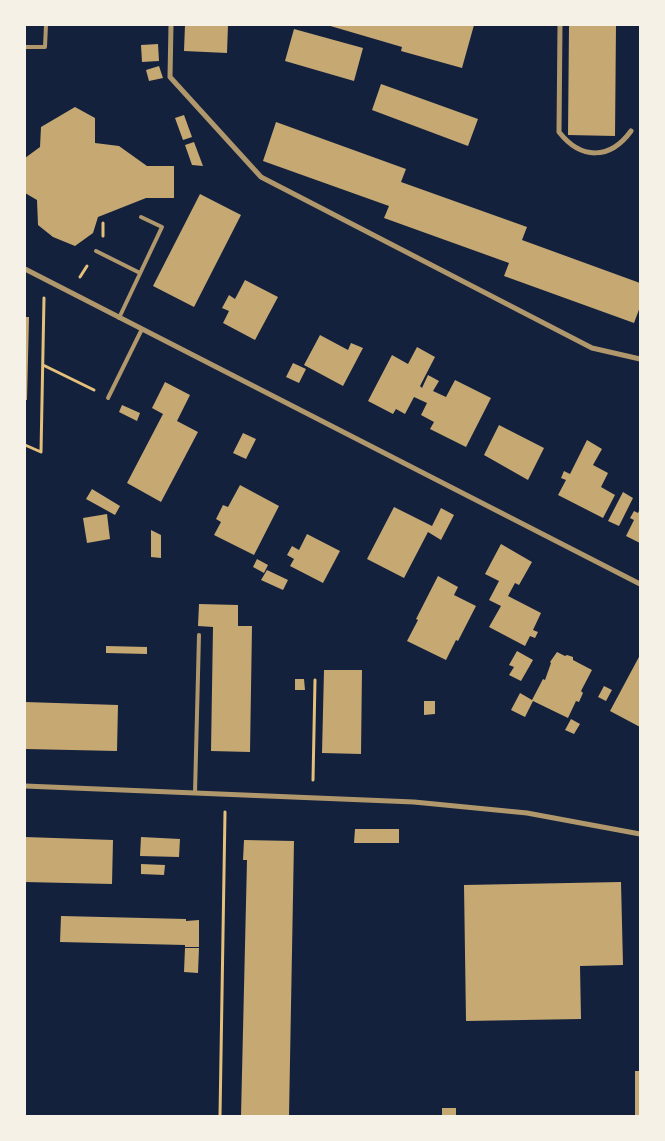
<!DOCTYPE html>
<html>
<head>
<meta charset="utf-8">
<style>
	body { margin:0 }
	#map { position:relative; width:665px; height:1141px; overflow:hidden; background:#14213d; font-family:Cabin,sans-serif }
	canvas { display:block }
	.frame { position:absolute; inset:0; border:26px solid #f6f1e7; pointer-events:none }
</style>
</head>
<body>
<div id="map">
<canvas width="665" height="1141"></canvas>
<div class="frame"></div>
</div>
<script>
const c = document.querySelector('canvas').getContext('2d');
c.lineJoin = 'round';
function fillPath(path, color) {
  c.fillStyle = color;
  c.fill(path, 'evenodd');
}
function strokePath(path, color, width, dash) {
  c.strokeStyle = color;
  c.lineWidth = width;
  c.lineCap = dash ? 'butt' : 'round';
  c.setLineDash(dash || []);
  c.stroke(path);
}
fillPath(new Path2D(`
	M185,25H228L227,53L184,51Z
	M327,25H474L462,68L401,51L402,47Z
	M569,25H616L615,136L568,135Z
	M294,29L363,48L354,81L285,61Z
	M158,44L159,61L142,62L141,45Z
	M159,66L163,78L149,81L146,70Z
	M381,84L478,119L468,146L372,110Z
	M75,107L95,118V143L119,146L147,166H174V198H146L98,217L93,233L75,246L53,237L38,225L37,200L25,193V158L40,147L41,127Z
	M184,115L192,137L183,140L175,118Z
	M276,122L406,169L401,182L527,227L522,240L640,283V307L634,323L504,276L509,263L384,218L389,206L263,161Z
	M194,142L203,166L192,165L185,145Z
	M200,194L241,215L194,307L153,286Z
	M245,280L278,297L255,340L223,323L229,311L222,308L229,295L235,299Z
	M25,317H29L27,400H25Z
	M320,335L348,350L351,343L363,348L343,386L304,365Z
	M417,347L435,357L420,386L422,388L428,375L439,381L433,391L446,397L455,380L491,398L466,447L430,429L434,422L421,415L427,403L414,397L405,414L396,409L393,414L368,401L392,355L408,364Z
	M293,363L306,369L299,383L286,377Z
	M165,382L190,395L177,421L198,432L161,502L127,483L163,414L152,408Z
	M122,405L140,413L137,421L119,412Z
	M499,425L544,448L528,480L484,455Z
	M243,433L256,439L246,459L233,453Z
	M587,440L602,449L593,465L608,473L601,487L615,495L603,518L558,495L566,480L561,478L564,471L570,474Z
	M240,485L279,506L254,555L214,535L221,522L216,519L223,505L228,507Z
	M92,489L120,506L115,515L86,499Z
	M623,492L633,498L619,526L608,521Z
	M394,507L432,526L441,508L454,515L441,540L428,532L404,578L367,559Z
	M640,509V543L626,536L634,520L630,518L634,511L638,513Z
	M107,514L110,539L87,543L83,518Z
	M151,530L161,535V558L151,557Z
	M307,534L340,551L323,583L290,566L294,559L287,555L292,546L299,550Z
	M501,544L532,562L519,585L515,583L508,596L541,613L533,630L538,632L535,638L530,636L525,646L489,627L501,606L489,600L499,581L485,574Z
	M257,559L268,565L264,573L253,567Z
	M267,570L288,580L283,590L261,580Z
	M438,576L458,587L454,595L476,606L458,641L456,640L446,660L407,641L418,620L416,619Z
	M199,604L238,605V626H252L250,752L211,751L213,627L198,626Z
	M106,646L147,647V654L106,653Z
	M517,651L533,660L521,681L509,675L514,667L509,665Z
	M557,652L565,656L567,655L573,657V660L592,670L581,691L583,693L579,702L576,701L568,718L533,701L525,717L511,710L520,693L532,700L543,679L545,680L551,663L550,662Z
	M640,655V727L610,711Z
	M324,670H362L361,754L322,753Z
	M295,679H304L305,690H295Z
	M604,686L612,690L606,701L598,697Z
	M424,701H435V714L424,715Z
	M25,702L118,705L117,751L25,749Z
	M571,719L580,724L574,734L565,730Z
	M355,829H399V843H354Z
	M25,837L113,840L112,884L25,882Z
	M141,837L180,839L179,857L140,856Z
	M244,840L294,841L289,1116H241L247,860H243Z
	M141,864L165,865L164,875L141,874Z
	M621,882L623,965L580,966L581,1019L466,1021L464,885Z
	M61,916L186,919V921L199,920V947H185V945L60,942Z
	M185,948H199L198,973L184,972Z
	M635,1071H640V1116H635Z
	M442,1108H456V1116H442Z`), '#c6a872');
strokePath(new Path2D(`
	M103,223V236
	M80,277L87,266
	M43,365L94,390
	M25,445L41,452L44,298
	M313,780L315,680
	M220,1116L225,812`), '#e5c07b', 3);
strokePath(new Path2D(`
	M25,47H45L46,25
	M96,251L140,273
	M119,318L162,227L141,217
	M108,398L142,329
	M195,793L199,635`), '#b1986c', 4);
strokePath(new Path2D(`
	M171,25L170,77L261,177L592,348L640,359
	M560,25L559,132C581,160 610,160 631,131
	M25,269L640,584
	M25,786L414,802L527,813L640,834`), '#b1986c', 5);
</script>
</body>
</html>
